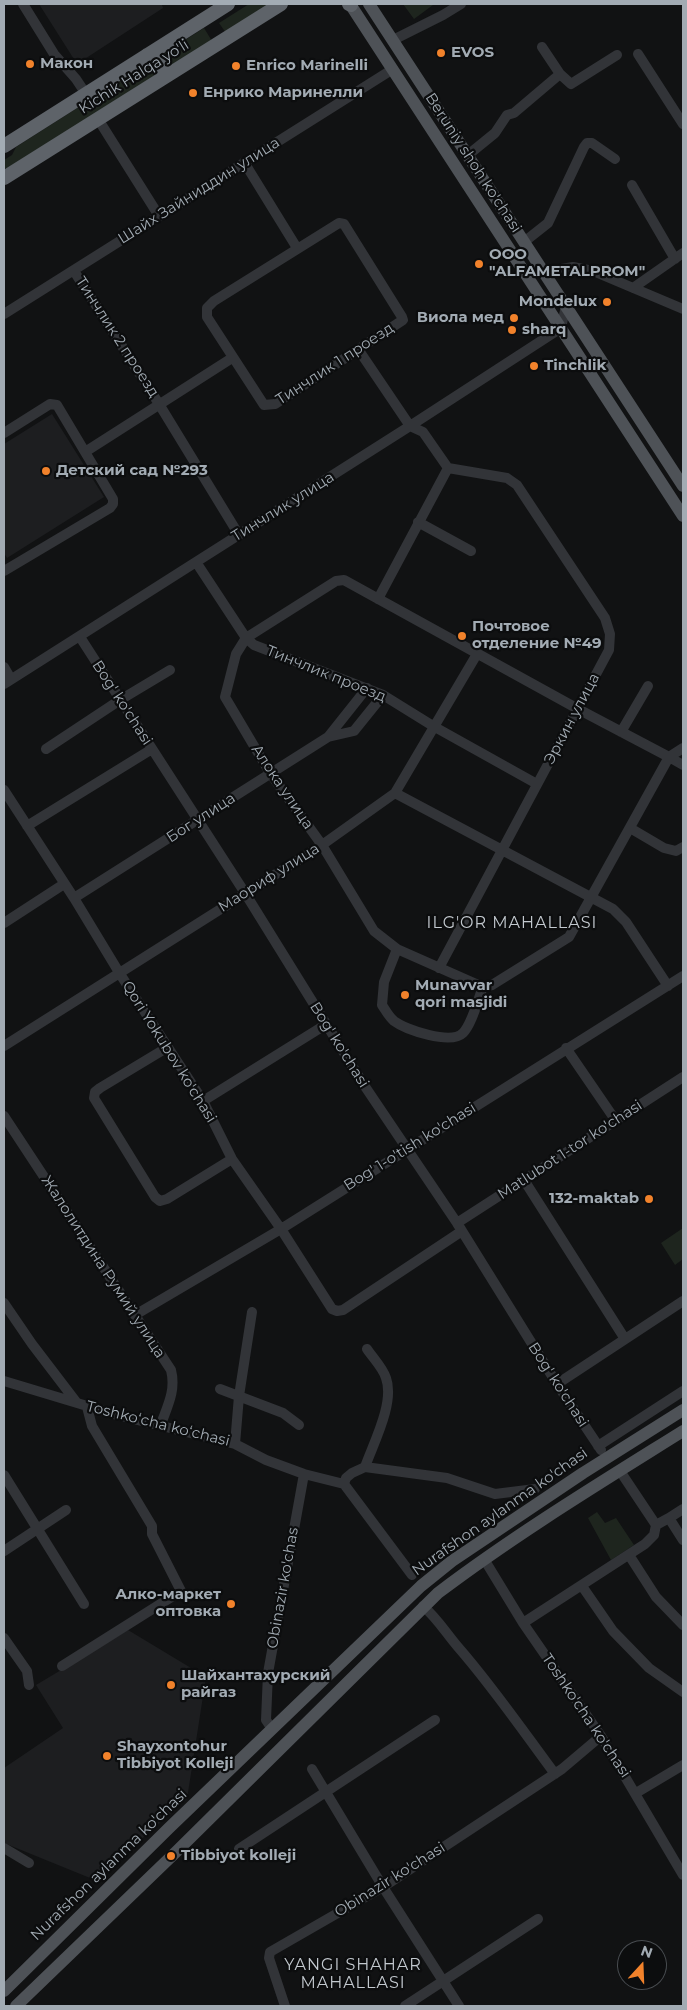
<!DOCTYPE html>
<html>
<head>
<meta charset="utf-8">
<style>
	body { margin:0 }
	#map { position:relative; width:687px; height:2010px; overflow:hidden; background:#111213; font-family:Montserrat,sans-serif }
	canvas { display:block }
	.frame { position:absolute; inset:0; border:5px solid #a2abb3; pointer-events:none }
	.north { position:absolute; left:617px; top:1940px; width:50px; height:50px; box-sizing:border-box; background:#0c0d0e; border:1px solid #484c50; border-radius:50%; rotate:20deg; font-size:14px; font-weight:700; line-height:20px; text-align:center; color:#a2abb3 }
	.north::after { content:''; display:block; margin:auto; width:18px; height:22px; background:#f1822b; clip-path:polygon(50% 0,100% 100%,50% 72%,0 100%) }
</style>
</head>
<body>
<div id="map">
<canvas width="687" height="2010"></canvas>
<div class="frame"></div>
<div class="north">N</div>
</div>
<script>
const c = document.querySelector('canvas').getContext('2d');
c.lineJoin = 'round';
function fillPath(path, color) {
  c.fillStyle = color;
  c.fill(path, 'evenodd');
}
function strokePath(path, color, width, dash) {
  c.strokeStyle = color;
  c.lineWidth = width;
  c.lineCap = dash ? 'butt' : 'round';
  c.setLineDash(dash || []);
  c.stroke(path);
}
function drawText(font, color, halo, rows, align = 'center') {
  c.font = font + ' Montserrat,sans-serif';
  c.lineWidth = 4.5;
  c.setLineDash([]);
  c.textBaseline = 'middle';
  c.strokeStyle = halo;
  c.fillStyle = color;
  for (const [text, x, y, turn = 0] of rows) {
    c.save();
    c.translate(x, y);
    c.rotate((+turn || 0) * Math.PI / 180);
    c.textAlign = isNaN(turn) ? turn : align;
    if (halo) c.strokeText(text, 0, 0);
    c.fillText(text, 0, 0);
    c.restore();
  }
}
fillPath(new Path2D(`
	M39,4H164L162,5L163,8L77,64Z
	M52,414L104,497L7,558L4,553V444Z
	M128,1630L206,1677L187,1799L95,1880L4,1843V1768L63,1728L36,1685Z`), '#1d1e20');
fillPath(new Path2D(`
	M249,4H272L226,33L219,23Z
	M403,4H432L433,5L414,19Z
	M204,28L212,41L171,67L163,54Z
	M148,63L156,75L9,169L4,168V160L12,155L16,147Z
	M683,1228V1259L675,1265L661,1243Z
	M597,1512L605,1523L616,1518L634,1545L611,1560L588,1518Z`), '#1e251e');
strokePath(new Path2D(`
	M23,4L54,54L76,79L86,94
	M393,40L443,15L461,4
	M542,47L560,74L571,84L617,55
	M638,54L683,124
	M98,119L159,216
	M468,155L495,133L507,115L514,113L560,74
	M244,162L297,248
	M632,185L675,259
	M339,223L344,224L402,317L403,320L275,404L264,405L207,317V308L214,301Z
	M524,242L548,223L584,147L587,143H592L615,159
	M74,271L159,404L239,535
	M544,272L573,267L593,271L683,309
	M633,288L683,253
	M4,314L393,69
	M358,349L410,426L423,432L448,468L507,478L517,485L605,618L610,634L609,650L439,968
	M4,433L50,404L57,405L113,499V504L110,508L4,571
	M85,452L232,358
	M418,522L471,551
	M196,562L246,638L254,645L383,695L433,726L537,784
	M378,599L448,468
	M80,637L245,893L364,1085L457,1223L557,1384L601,1450
	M4,667L11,679
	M4,684L410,426L561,328L566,306
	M621,732L648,686
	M328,737L354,731L383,695
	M683,748L669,757L569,937L492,985L483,987L397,949L374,931L322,845L270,773L225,697L236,654L246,638L336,581L344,580L578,709L669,757L683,765
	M46,749L120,700L170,670
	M4,790L74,898L120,974L203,1101L232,1159L281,1229L332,1309L337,1311L343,1310L462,1231
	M395,793L613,909L626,922L668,986
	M27,826L152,749
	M630,828L664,848L676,851L683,847
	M74,898L328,737L367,688
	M4,923L64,884
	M397,949L384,982L382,1005C386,1011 389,1017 394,1021C406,1030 451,1045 463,1033C472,1024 478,999 483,987
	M4,1046L322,845L395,793L477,654
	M168,1047L100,1088L95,1092L94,1098L155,1197L160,1201L167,1199L232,1159
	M566,1048L616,1121
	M203,1101L325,1025
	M4,1116L171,1370C176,1390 168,1405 161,1424
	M524,1180L625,1339
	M457,1223L683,1077
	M4,1303L32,1344L77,1403
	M135,1315L281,1229L683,976
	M4,1381L117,1415L235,1444L266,1460L304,1474L344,1484L412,1575
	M557,1384L683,1301
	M220,1389L283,1413L299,1425
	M235,1444L239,1396L252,1312
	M598,1446L683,1391
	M365,1467C373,1444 395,1403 386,1378C383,1368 373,1358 367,1349
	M620,1471L656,1525L669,1518L683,1540
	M4,1475L84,1604
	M344,1484L346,1478L352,1473L365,1467L447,1478L495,1494L535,1489
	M669,1518L683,1509
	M4,1551L66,1510
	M629,1555L656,1597L683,1625
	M484,1559L523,1623L601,1736L683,1875
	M582,1586L613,1631L649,1668L683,1692
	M423,1606C437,1618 446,1633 458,1647C493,1687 523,1731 555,1774
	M523,1623L645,1544L654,1535L656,1525
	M4,1638L27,1671L29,1685
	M62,1666L181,1591L152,1534V1526L92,1426L87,1407
	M272,1729L266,1720L268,1673L304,1474
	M312,1769L383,1887L459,2006
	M636,1793L683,1765
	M4,1848L29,1863
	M239,1849L435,1720
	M285,2006L269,1958L270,1952L383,1887L562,1769L601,1736
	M405,2006L538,1919`), '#323438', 10);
strokePath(new Path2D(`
	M350,4L683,516
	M369,4L683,486
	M4,1991L169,1828L421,1586L452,1561L583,1473L683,1410
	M16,2006L177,1851L438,1593C516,1534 600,1483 683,1431`), '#4e5257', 12);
strokePath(new Path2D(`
	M349,4L351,5
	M147,55C159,59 164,66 161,79
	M4,146L228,4
	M4,178L281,4`), '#5e6369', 14);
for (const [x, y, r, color] of [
	[441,53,5,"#f1822b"],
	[30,64,5,"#f1822b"],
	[236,66,5,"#f1822b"],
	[193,93,5,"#f1822b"],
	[479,264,5,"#f1822b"],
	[607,302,5,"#f1822b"],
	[514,318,5,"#f1822b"],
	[512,330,5,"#f1822b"],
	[534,366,5,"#f1822b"],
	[46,471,5,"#f1822b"],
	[462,636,5,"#f1822b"],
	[405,995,5,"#f1822b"],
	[649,1199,5,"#f1822b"],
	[231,1604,5,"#f1822b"],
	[171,1685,5,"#f1822b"],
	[107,1756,5,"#f1822b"],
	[171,1856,5,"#f1822b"]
]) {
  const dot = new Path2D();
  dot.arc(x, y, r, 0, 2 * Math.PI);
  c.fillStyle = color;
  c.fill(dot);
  strokePath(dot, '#0c0d0e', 2);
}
drawText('bold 15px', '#a2abb3', '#0c0d0e', [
	["EVOS",451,53],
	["Макон",40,64],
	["Enrico Marinelli",246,66],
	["Енрико Маринелли",203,93],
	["OOO",489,255],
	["\"ALFAMETALPROM\"",489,272],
	["Mondelux",597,302,"right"],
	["Виола мед",504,318,"right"],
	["sharq",522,330],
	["Tinchlik",544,366],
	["Детский сад №293",56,471],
	["Почтовое",472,627],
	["отделение №49",472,644],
	["Munavvar",415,986],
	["qori masjidi",415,1003],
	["132-maktab",639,1199,"right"],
	["Алко-маркет",221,1595,"right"],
	["оптовка",221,1612,"right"],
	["Шайхантахурский",181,1676],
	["райгаз",181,1693],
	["Shayxontohur",117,1747],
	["Tibbiyot Kolleji",117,1764],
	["Tibbiyot kolleji",181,1856]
], 'left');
drawText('15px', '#a2abb3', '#0c0d0e', [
	["Kichik Halqa yo'li",134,77,-32],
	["Beruniy shoh ko'chasi",473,163,57],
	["Шайх Зайниддин улица",199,191,-32],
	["Тинчлик 2 проезд",117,337,57],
	["Тинчлик 1 проезд",335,364,-33],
	["Тинчлик улица",283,507,-32],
	["Тинчлик проезд",326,674,22],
	["Bog' ko'chasi",122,703,57],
	["Эркин улица",572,719,-62],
	["Алока улица",282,787,56],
	["Бог улица",201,818,-33],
	["Маориф улица",269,878,-32],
	["Bog' ko'chasi",339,1045,58],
	["Qori Yokubov ko'chasi",169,1052,58],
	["Bog' 1-o'tish ko'chasi",410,1147,-32],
	["Matlubot 1-tor ko'chasi",570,1150,-33],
	["Жалолитдина Румий улица",103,1267,57],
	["Bog' ko'chasi",558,1385,57],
	["Toshkoʻcha koʻchasi",158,1424,14],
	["Nurafshon aylanma ko'chasi",500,1512,-35],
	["Obinazir ko'chas",283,1588,-80],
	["Toshko'cha ko'chasi",586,1716,56],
	["Nurafshon aylanma ko'chasi",109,1865,-44],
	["Obinazir ko'chasi",390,1880,-32]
]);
c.letterSpacing = '1px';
drawText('16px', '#c3c9cf', '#0c0d0e', [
	["ILG'OR MAHALLASI",512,923],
	["YANGI SHAHAR",353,1965],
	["MAHALLASI",353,1983]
]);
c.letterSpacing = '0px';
</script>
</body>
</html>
